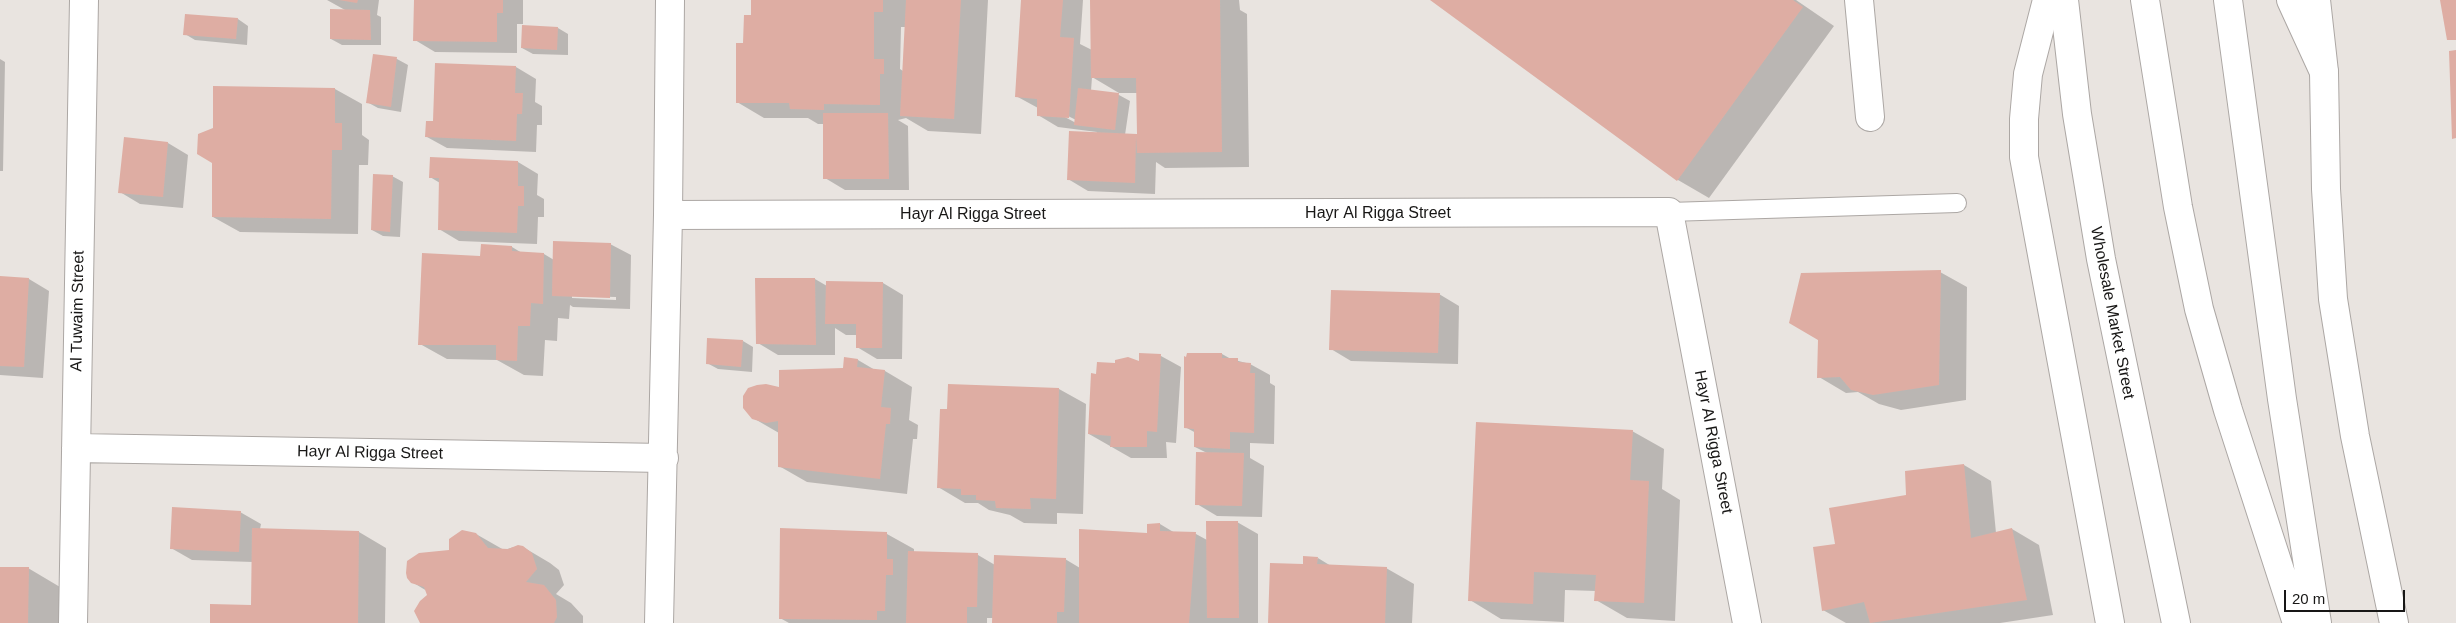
<!DOCTYPE html>
<html>
<head>
<meta charset="utf-8">
<style>
	body { margin:0 }
	#map { position:relative; width:2456px; height:623px; overflow:hidden; background:#e9e4e0; font-family:Arial,sans-serif }
	canvas { display:block }
	.scale { position:absolute; left:2284px; top:590px; width:121px; height:22px; box-sizing:border-box; border:2px solid #181716; border-top:0; padding-left:6px; font-size:15px; line-height:18px; white-space:nowrap; color:#181716; -webkit-text-stroke:4px #fff; paint-order:stroke }
</style>
</head>
<body>
<div id="map">
<canvas width="2456" height="623"></canvas>
<div class="scale">20 m</div>
</div>
<script>
const c = document.querySelector('canvas').getContext('2d');
c.lineJoin = 'round';
function fillPath(path, color) {
  c.fillStyle = color;
  c.fill(path, 'evenodd');
}
function strokePath(path, color, width, dash) {
  c.strokeStyle = color;
  c.lineWidth = width;
  c.lineCap = dash ? 'butt' : 'round';
  c.setLineDash(dash || []);
  c.stroke(path);
}
function drawText(font, color, halo, rows, align = 'center') {
  c.font = font + ' Arial,sans-serif';
  c.lineWidth = 4.5;
  c.setLineDash([]);
  c.textBaseline = 'middle';
  c.strokeStyle = halo;
  c.fillStyle = color;
  for (const [text, x, y, turn = 0] of rows) {
    c.save();
    c.translate(x, y);
    c.rotate((+turn || 0) * Math.PI / 180);
    c.textAlign = isNaN(turn) ? turn : align;
    if (halo) c.strokeText(text, 0, 0);
    c.fillText(text, 0, 0);
    c.restore();
  }
}
fillPath(new Path2D(`
	M327,0H379L377,15L381,17V45H342L331,39L345,10Z
	M415,0H523V24H517V53L435,52L415,40Z
	M753,0H988L981,134L928,131L906,118L898,120L908,126L909,190H845L825,178V124H818L808,118H764L737,102L745,44L753,16ZM901,27H906L903,71L900,69Z
	M1023,0H1083L1080,44L1092,50V0H1239L1240,10L1247,14L1249,167L1165,168L1156,162L1155,194L1088,191L1068,179L1097,132L1058,127L1038,115V108L1016,96ZM1092,77L1119,93H1138V136L1125,135L1130,101L1119,95L1091,91ZM1064,114L1076,120V123L1063,116Z
	M1432,0H1796L1834,26L1709,198L1678,180Z
	M238,19L248,26L247,45L195,40L185,34Z
	M558,28L568,34V55L533,54L522,48Z
	M374,55L397,59L408,65L401,112L378,108L367,102Z
	M0,59L5,62L3,171H0Z
	M516,67L536,79L535,102L542,106V125H537L536,152L447,148L427,137L434,122Z
	M335,89L362,104V135L369,140L368,165H359L358,234L240,232L213,217Z
	M125,139L168,143L188,155L183,208L140,204L120,192Z
	M518,162L538,174L537,195L544,199V217H538L537,244L459,241L439,229L440,183L430,177Z
	M392,176L403,182L400,237L383,236L372,230Z
	M610,244L631,255L630,309L573,307L570,305L569,319L558,318L557,341L545,340L543,376L524,375L497,360L447,359L420,344L482,257L512,247L522,253L544,254L554,260ZM572,296L616,297V300L572,298Z
	M1940,272L1967,287L1966,400L1901,410L1879,404L1858,392L1846,393L1819,377Z
	M0,277L29,279L49,291L43,378L0,375Z
	M815,279L827,286L883,283L903,295L902,359H877L857,347V335H846L835,328V355H778L758,343Z
	M1439,294L1459,306L1458,364L1351,361L1331,349Z
	M743,341L753,347L752,372L718,369L707,363Z
	M1222,354L1231,359L1250,364L1270,375V383L1275,386L1274,444L1250,443V458L1264,466L1262,517L1217,516L1197,504L1207,453L1195,447L1196,433L1185,427Z
	M1161,356L1181,367L1176,443L1166,442L1167,458H1131L1089,434L1097,375Z
	M846,359L858,360L875,370L885,371L912,387L909,420L918,425L917,439H913L907,494L807,482L779,466V433L753,418L780,389L844,369Z
	M1059,389L1086,404L1083,514L1057,513V524L1024,523L1010,515L989,510L978,503H965L938,487L949,410Z
	M1632,431L1664,449L1662,489L1680,500L1675,621L1627,618L1596,600V591L1565,590L1564,622L1501,619L1470,600Z
	M1964,465L1991,481L1996,533L2012,529L2039,545L2053,615L2000,623H1846L1823,610L1836,545L1907,497L1906,472Z
	M240,512L261,524L260,529L359,532L386,548L385,623H211L252,606L253,562L192,560L171,548Z
	M1237,522L1258,534V623H993V618H987V623H789L780,618L887,534L914,549V553L978,555L995,565L1065,559L1080,568L1148,535V525L1160,524L1175,533L1196,534L1207,540Z
	M476,534L504,550L514,547H523L550,563L559,570L564,585L556,594L571,603L583,616V623H422L428,596L427,591L412,582Z
	M1318,558L1331,566L1386,568L1414,584L1412,623H1270Z
	M0,568H28L60,587L59,623H0Z`), '#0003');
fillPath(new Path2D(`
	M339,0H358L357,3Z
	M414,0H503V13H497V42L413,41Z
	M751,0H883V12H874V59H884V74H880V105L824,104V110L790,109L789,103H736V43H743L744,15H751Z
	M906,0H961L954,119L900,116Z
	M1021,0H1063L1060,37L1074,38L1069,118L1037,116V99L1015,97Z
	M1090,0H1220L1222,152L1137,153L1136,136L1135,183L1067,180L1069,131L1137,134L1136,78H1091Z
	M1430,0H1793L1803,7L1677,181Z
	M2440,0H2456V40H2447Z
	M330,9L370,10L371,40L330,39Z
	M185,14L238,18L236,39L183,35Z
	M522,25L558,27L557,50L521,48Z
	M2456,50V138L2452,139L2449,51Z
	M373,54L397,57L391,107L366,103Z
	M435,63L516,66L515,93H523L522,114H517L516,141L425,137L426,121H433Z
	M213,86L335,88V123H342V150H332L331,219L212,217V163L197,154L198,134L213,128Z
	M1078,88L1119,93L1115,130L1074,125Z
	M823,113H888L889,179H823Z
	M124,137L168,142L163,197L118,193Z
	M430,157L518,161V186H524V206H518L517,233L438,230L439,178H429Z
	M373,174L393,175L390,232L371,230Z
	M553,241L611,243L610,298L552,296Z
	M481,244L512,246V251L544,253L543,304L531,303L530,326H518L517,361L496,360V345H418L422,253L480,256Z
	M1941,270L1939,385L1873,395L1851,390L1840,377L1817,378L1818,340L1789,323L1801,273Z
	M0,276L29,278L24,367L0,366Z
	M755,278H815L816,345L756,344Z
	M826,281L883,282L882,348H856V324H825Z
	M1331,290L1440,293L1438,353L1329,350Z
	M707,338L743,340L741,367L706,364Z
	M1139,353L1161,354L1157,432L1147,431V447H1110L1111,436L1088,434L1091,373L1096,374L1097,362L1115,363V360L1128,357L1139,361Z
	M1187,353H1222V358H1238V362L1251,363L1250,373H1255L1254,433L1230,432V449L1194,447V429L1184,428V356L1186,357Z
	M844,357L858,359L857,367L885,370L881,407L891,408L890,424H886L880,479L778,467V421L766,423L752,419L743,408V396L748,388L757,385L766,384L779,387V370L843,368Z
	M948,384L1059,388L1056,499L1030,498L1031,509L996,508L995,501L976,500V495H961V489L937,488L940,409H947Z
	M1476,422L1633,430L1630,480L1649,481L1644,603L1594,601L1596,575L1534,572L1533,604L1468,601Z
	M1196,452L1244,453L1242,506L1195,505Z
	M1964,464L1971,538L2012,528L2027,600L1870,623L1864,602L1822,611L1813,547L1835,544L1829,508L1906,495L1905,471Z
	M172,507L241,511L239,552L170,549Z
	M1206,521H1238L1239,618H1207Z
	M1160,523V531L1196,532L1189,623H1079V529L1147,533V524Z
	M252,528L359,531L358,623H210V604L251,605Z
	M780,528L887,532V559H893V575H886L885,611H877V620L779,619Z
	M462,530L476,533L488,548L508,549L518,545L523,546L532,553L537,569L526,582L544,585L556,600L557,617L554,623H420L414,611L420,601L427,595L424,587L411,583L407,578L406,573L407,561L419,553L449,550V539Z
	M908,551L978,553L977,607H967V623H906Z
	M994,555L1066,558L1064,612H1057V623H992Z
	M1303,556L1318,557L1317,564L1387,567L1385,623H1268L1270,563L1303,564Z
	M0,567H29L28,623H0Z`), '#deada3');
const service = new Path2D(`
	M1669,212L1957,203`);
const minor = new Path2D(`
	M1859,0L1870,117
	M2047,0L2028,74L2024,119V157L2110,623
	M2316,0L2324,72L2326,189L2333,299L2355,436L2394,623
	M668,215L1669,212L1747,623
	M76,448L664,458
	M73,623L84,0
	M659,623L668,215L670,0`);
const secondary = new Path2D(`
	M2064,0L2077,114L2101,259L2176,623
	M2145,0L2178,207L2199,309L2228,410L2297,623
	M2228,0L2282,399L2317,623
	M2291,0L2324,72`);
strokePath(service, '#aca7a4', 20);
strokePath(minor, '#aca7a4', 30);
strokePath(secondary, '#aca7a4', 30);
strokePath(service, '#fff', 18);
strokePath(minor, '#fff', 28);
strokePath(secondary, '#fff', 28);
drawText('16px', '#181716', '#fff', [
	["Hayr Al Rigga Street",1378,214],
	["Hayr Al Rigga Street",973,215],
	["Al Tuwaim Street",78,311,-89],
	["Wholesale Market Street",2112,313,79],
	["Hayr Al Rigga Street",1713,442,79],
	["Hayr Al Rigga Street",370,453,1]
]);
</script>
</body>
</html>
